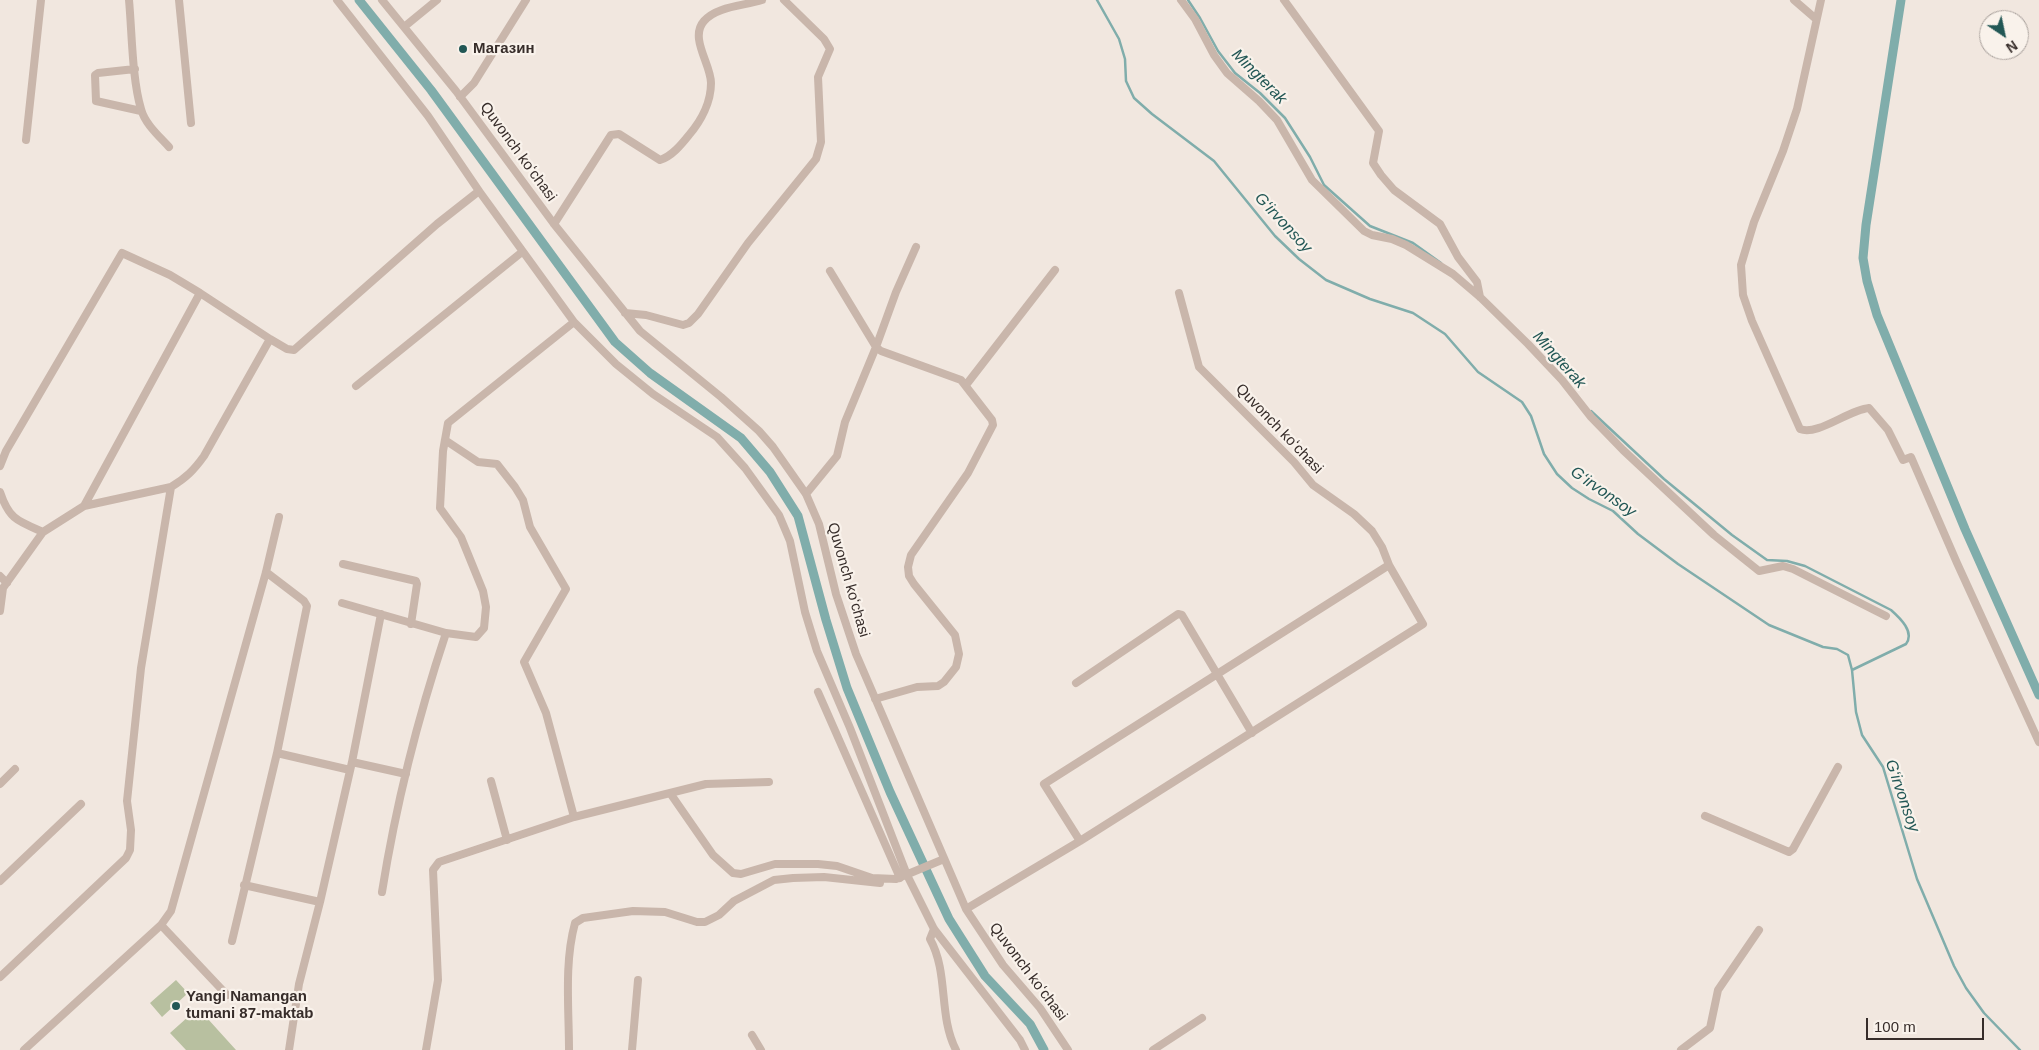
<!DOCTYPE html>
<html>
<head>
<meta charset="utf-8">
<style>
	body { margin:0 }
	#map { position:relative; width:2039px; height:1050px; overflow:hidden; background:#f1e7df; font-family:Helvetica,sans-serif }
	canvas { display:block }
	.north { position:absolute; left:1979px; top:10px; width:50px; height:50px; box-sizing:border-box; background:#f9f2eb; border:1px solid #aba39e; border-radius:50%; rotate:146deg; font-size:14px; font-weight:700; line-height:20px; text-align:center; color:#372d2a }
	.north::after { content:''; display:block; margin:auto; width:18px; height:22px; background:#225755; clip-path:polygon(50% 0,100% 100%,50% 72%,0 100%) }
	.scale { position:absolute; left:1866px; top:1018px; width:118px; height:22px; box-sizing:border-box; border:2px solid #372d2a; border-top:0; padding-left:6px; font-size:15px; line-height:18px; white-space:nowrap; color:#372d2a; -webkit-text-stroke:4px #f9f2eb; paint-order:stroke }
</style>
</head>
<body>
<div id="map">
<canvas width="2039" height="1050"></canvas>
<div class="north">N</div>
<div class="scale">100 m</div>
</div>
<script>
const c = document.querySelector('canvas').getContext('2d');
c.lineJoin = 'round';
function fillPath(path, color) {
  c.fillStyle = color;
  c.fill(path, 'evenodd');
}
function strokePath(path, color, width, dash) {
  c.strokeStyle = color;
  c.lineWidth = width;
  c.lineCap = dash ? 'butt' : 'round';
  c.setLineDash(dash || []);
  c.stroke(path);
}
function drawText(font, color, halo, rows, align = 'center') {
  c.font = font + ' Helvetica,sans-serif';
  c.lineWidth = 4.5;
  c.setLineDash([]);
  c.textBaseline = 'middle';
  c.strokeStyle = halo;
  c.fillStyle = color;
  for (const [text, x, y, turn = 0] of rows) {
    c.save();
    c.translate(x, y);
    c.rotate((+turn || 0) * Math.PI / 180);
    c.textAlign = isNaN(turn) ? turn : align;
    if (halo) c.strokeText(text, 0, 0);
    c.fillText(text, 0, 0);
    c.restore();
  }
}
fillPath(new Path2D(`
	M176,980L188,993L162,1017L150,1003Z
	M198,1008L236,1050H186L170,1033Z`), '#b8c0a0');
strokePath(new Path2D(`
	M1097,0L1119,39L1125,59L1126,81L1134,98L1152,114L1214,161L1275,236L1299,259L1326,280L1370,299L1413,313L1445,334L1478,372L1522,402L1531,416L1544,454L1557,474L1572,488L1589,499L1613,511L1638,534L1678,564L1769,625L1823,647L1837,649L1848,655L1852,670L1856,712L1862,735L1883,767L1917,879L1954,966L1966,988L1984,1013L2020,1050
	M1188,0L1200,18L1218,51L1235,73L1260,93L1285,118L1310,157L1324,185L1370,226L1413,243L1441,263
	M1591,411L1664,479L1732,535L1767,560L1787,561L1805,566L1891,610C1900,618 1915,632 1906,644L1852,670`), '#80adab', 2.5);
strokePath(new Path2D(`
	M359,0L431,90L615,342L650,373L741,438L770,472L798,516L826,620L847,688L890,792L949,919L985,976L1030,1024L1044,1050
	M1901,0L1866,225L1863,258L1867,281L1877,315L1965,529L2039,695`), '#80adab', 9);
strokePath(new Path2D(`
	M129,0C132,32 132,79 141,109C145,124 159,136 169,147
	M179,0L191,123
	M337,0L428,116L479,191L574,322L616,364L653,394L717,437L745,468L779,515L790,541L805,612L817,651L850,728L907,875L934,929L1020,1040L1025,1050
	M382,0L456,91L554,224L640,331L721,397L759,431L773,447L806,494L819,524L836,594L856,654L966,909L1003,965L1040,1008L1068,1050
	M1181,0L1195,19L1214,55L1227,73L1259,101L1277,120L1312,180L1364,231L1372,235L1392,239L1406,245L1453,274L1480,297L1528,344L1562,380L1591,417L1623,450L1714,535L1759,571L1783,566L1793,569L1886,616
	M1284,0L1379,131L1373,163L1381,175L1394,190L1440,224L1458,257L1477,282L1480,297
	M1794,0L1816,19
	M1821,0L1797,109L1783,151L1754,222L1741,265L1743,295L1752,321L1800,429C1818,436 1848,410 1869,408L1888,430L1903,460L1911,457L1957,563L2039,742
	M404,27L437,0
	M135,69L98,73L95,75L96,101L141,111
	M460,97L474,83L526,0
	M26,140L41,0
	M554,224L611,135L619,134L660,160C672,156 681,145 689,135C701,121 711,102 711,83C711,64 689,38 704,21C717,6 744,6 762,0
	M625,313L646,315L683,325L689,323L698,314L748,243L816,159L821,142L818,77L830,49L824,39L784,0
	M966,385L1055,270
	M356,386L522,252
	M445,440L478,462L497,464L515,487L523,500L530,527L566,589L524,662L546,713L574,817
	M0,466L6,451L122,253L170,275L200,293L270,339
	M0,492C9,519 17,521 43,532L84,506L171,487C186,478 194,470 204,456L270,339L287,349L294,350L437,224L479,191
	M806,494L837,456L845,422L876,347L830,271
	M84,506L200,293
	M343,564L416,581L417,584L411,624
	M0,576L7,583
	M342,603L446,633L476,637L484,628L486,607L483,591L461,537L440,508L443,451L448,423L574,322
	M0,611L3,588L43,532
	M1076,683L1178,614L1182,615L1252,733
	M818,692L900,878
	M875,699L917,687L938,686L944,682L956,667L959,654L955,635L914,584L909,576L908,567L911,555L968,473L993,425L992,420L961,380L881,351L876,347L896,292L916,247
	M277,753L350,770
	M352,762L406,774
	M491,781L507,840
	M0,784L15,769
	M670,793L706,784L769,782
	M1705,816L1789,852L1793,849L1838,767
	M1080,841L1044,784L1389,565
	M0,881L81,804
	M244,885L320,902
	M382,892C396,804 418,717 446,633
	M966,909L1080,841L1423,624L1389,565L1382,547L1372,531L1354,514L1313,485L1294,462L1199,367L1179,293
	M161,925L227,995
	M934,929L930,939C949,973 938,1015 956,1050
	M232,941L277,753L307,606L304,601L266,572
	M0,977L126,858L130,850L131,830L127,801L141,668L171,487
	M752,1035L761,1050
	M24,1050L161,925L171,911L266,572L279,517
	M289,1050L299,984L320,902L352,762L381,614
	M426,1050L438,980L433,870L439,862L574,817L670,793L713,855L733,873L741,874L775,864H818L837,866L872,878L896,879L944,859
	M569,1050C569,1009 564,963 575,923L583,918L633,911L665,912L697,922H705L719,915L734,901L774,880L793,878L824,877L880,883
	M632,1050L638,980
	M1153,1050L1202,1018
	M1681,1050L1710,1028L1718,990L1759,930`), '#c9b6ab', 8);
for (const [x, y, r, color] of [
	[463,49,5,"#225755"],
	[176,1006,5,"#225755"]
]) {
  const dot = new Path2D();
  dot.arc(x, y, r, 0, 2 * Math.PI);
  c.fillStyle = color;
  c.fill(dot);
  strokePath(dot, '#f9f2eb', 2);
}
drawText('bold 15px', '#372d2a', '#f9f2eb', [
	["Магазин",473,49],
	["Yangi Namangan",186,997],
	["tumani 87-maktab",186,1014]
], 'left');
drawText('15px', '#372d2a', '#f9f2eb', [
	["Quvonch koʻchasi",518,152,54],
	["Quvonch koʻchasi",1279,429,46],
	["Quvonch koʻchasi",848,580,74],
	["Quvonch koʻchasi",1028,972,53]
]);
drawText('italic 16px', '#225755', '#f9f2eb', [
	["Mingterak",1259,77,45],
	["G‘irvonsoy",1283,223,47],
	["Mingterak",1559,360,48],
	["G‘irvonsoy",1603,492,35],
	["G‘irvonsoy",1902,796,71]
]);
</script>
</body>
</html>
